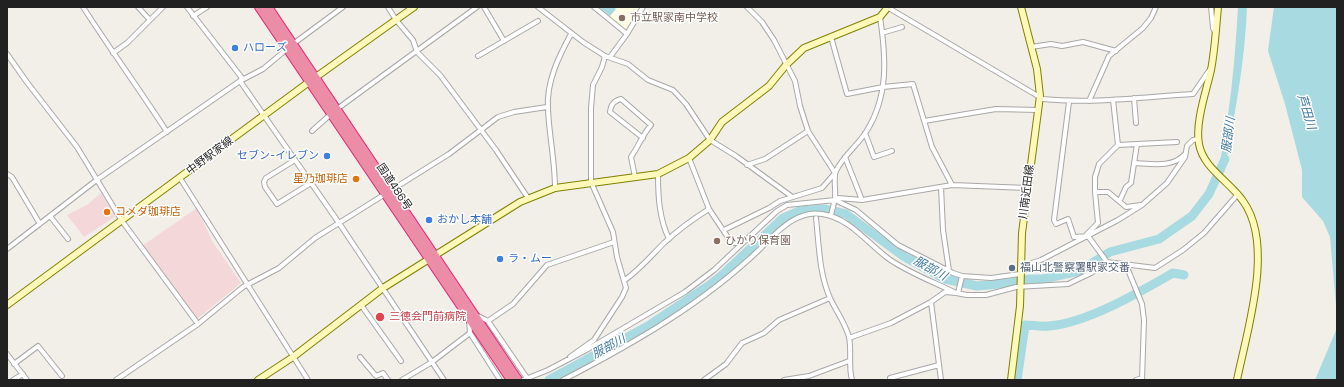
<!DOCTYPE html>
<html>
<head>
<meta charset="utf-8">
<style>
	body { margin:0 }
	#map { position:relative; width:1344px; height:387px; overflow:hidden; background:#f2eee8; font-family:"Space Grotesk",sans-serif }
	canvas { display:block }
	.frame { position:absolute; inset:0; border:8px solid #212121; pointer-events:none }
</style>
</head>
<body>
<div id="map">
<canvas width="1344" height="387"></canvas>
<div class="frame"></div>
</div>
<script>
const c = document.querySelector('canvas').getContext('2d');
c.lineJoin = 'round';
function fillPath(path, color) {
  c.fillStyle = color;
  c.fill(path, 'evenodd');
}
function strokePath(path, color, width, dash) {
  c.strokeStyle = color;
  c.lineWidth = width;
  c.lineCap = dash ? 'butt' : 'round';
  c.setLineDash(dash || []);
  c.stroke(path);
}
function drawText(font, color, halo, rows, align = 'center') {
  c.font = font + ' "Space Grotesk","Noto Sans JP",sans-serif';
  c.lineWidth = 3;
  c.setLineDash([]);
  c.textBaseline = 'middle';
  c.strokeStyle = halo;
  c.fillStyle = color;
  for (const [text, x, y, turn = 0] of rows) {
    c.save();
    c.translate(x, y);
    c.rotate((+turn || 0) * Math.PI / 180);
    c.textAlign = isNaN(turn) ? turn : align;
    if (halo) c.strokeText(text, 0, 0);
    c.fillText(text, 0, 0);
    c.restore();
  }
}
fillPath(new Path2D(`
	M101,193L116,216L84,237L67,215L87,205Z
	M197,208L212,241L241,283L197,319L142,246Z`), '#f3d7d9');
fillPath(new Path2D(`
	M597,7H641L625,31Z`), '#fffce4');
fillPath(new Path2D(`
	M599,7H614L616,9L610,16Z
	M1238,7H1247C1245,63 1234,118 1224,173L1219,167C1230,114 1235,61 1238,7Z
	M1274,7H1337V316L1330,237L1323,221L1302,197V170L1285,104L1268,51Z
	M1337,328V380H1315Z`), '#a7dae1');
strokePath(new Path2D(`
	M549,380L648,326L708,286L721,276L783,218L799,211L824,209L846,214L903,256L945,279L977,286L1010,283L1030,279H1043L1079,271L1110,252L1159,239L1192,216L1209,194L1225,159
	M1017,380L1025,325C1032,325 1041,327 1049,326C1087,323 1140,292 1173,273L1184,275`), '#a7dae1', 9);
const street = new Path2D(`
	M83,7C110,49 140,90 167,132
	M138,7L149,19
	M187,7L242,78L240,81L339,223L444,380
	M388,7L396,20L413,40L417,52L440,75L496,150L528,198
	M484,7L504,41
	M538,7L583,42L605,56L628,64L648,80L673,90L686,104L710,140L736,156L791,196
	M594,7L627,34
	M887,7L1043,99C1093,104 1143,97 1193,94L1211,68
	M1211,7L1213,28L1215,32
	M193,16L207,7
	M882,33L902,27
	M831,37L847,94L883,87L913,84L932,147L952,185
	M293,44L343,7
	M1031,47L1051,44L1062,46L1083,42L1116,51
	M113,53L127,43L163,7
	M7,54L26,81L77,147L122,221L198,324
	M478,56L538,21
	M610,57L627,34L643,7
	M1134,98L1136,123
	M1089,101L1109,56L1143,28L1151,18L1156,7
	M1069,102L1054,220L1056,224L1068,219L1074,237L1088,236L1107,262
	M337,109L477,7
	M924,121L996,109L1038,110
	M312,131L332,113
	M865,133L874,157L892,151
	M1118,145L1177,142
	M845,157L862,200
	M689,158L709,209L731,242L735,243L745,239
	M295,160L266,178L264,182L265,187L277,204L311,183
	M1135,163C1152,164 1173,168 1185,154
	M747,165L765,159L808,131
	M7,174L12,177L40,224
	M658,174C658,196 659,218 669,239
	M635,177L631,157C638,147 643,134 651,125L621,99C614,101 611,104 610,112L643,138
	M180,178L308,380
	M941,187L943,230L949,271
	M555,188C555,161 549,135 548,109C546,82 559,56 571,34
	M1095,192H1108L1126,207L1141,205
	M835,200L838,198L862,200L952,185L1027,188
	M1120,200L1126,187L1131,183L1137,144
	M50,216L68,239
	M831,216C832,210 834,204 835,198C836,190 833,178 836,171C843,156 857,146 866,132C889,96 886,57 880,17
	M816,218C819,245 819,273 830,298C836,311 845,322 849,337C852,351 848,366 852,380
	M724,230L769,208L780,201L822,188L835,173L808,131L800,106L795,81L774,40L762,22L747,7
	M1086,235L1098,223L1095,192V177L1099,164L1118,145L1113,100
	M7,249L98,179L240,81L263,69L287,49
	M1021,264L1025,265L1041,260L1118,220L1142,205L1167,183L1185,157L1187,146L1193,140L1198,139
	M1126,265L1142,304L1144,320L1142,380
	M625,280C640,269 651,256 664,243C678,230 693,219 709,209
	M958,293L962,276
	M931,302L941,380
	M361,305L401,361
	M476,315L488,321L513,304L547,265L614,242
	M488,321L527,378
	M470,333L500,380
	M849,338L891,323L931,302L945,292L956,293
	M7,354L27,380
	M360,357L376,376L383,373L388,380
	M570,357L594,340L622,297L626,288L617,257L613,232L591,182V108L593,85L602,67L605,56
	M14,364L38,346L62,376
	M13,380L23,374
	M116,380L198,324L243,287L279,268L315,238L449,154L498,117L514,112L547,107
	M402,380L432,362L470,333L469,320
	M523,380L548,370L588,349L685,292L714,270L777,211L787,205L835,200L856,210L898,245L953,273L962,276L991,278L1020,274
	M563,380C634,343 703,304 761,248C777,232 796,210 822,214C850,218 867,243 889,259C909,273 934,282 956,293L967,295H986L1016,287L1068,284L1091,273L1107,262L1155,268L1183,250L1204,233L1238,194
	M704,380L726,364L742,343L764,333L779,320L830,298
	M784,380L809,376L849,361
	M891,380L890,378L939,365
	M1136,380L1142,378`);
const secondary = new Path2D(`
	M1218,7C1216,28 1215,49 1211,70C1206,92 1195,123 1199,144C1203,168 1230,182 1243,201C1275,245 1247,330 1237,380
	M7,305L309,82L414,7
	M258,380L293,357L383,288L520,202L555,188L658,174L689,158L710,140L722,122L769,86L786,65L804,48L880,17L888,7
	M1011,380L1020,306L1022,233L1040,96L1037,69L1021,7`);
const highway = new Path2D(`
	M259,7L511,380
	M268,7L518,380`);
strokePath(street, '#a8a8a8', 6);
strokePath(secondary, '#808100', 8);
strokePath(highway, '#e42177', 10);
strokePath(street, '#fff', 4);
strokePath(secondary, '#fdf9bb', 6);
strokePath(highway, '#ec8da8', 8);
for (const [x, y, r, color] of [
	[622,18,4,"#8d6e63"],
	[235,48,4,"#3f7fe0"],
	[327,156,4,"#3f7fe0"],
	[356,179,4,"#e8710a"],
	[107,212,4,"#e8710a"],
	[429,220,4,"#3f7fe0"],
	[717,241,4,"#8d6e63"],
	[500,259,4,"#3f7fe0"],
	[1012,268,4,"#5c6f8a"],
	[380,317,5,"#e0444e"]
]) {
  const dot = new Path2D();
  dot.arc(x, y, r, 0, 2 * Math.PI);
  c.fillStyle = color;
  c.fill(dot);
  strokePath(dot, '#fff', 1.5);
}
drawText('11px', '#785e54', '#fff', [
	["市立駅家南中学校",630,18],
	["ひかり保育園",725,241]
], 'left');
drawText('11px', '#366cbe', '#fff', [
	["ハローズ",243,48],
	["セブン-イレブン",319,156,"right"],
	["おかし本舗",437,220],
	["ラ・ムー",508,259]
], 'left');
drawText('11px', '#212121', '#fff', [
	["中野駅家線",210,156,-37],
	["国道486号",394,187,56],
	["川南近田線",1027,192,-83]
]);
drawText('11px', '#c56008', '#fff', [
	["星乃珈琲店",348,179],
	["コメダ珈琲店",115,212,"left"]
], 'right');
drawText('11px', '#4e5e75', '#fff', [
	["福山北警察署駅家交番",1020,268]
], 'left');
drawText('11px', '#be3a42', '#fff', [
	["三徳会門前病院",389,317]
], 'left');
drawText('italic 12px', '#3f799e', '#fff', [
	["芦田川",1306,112,73],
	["服部川",1229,135,-83],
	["服部川",930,269,29],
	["服部川",609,347,-29]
]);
</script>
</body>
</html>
